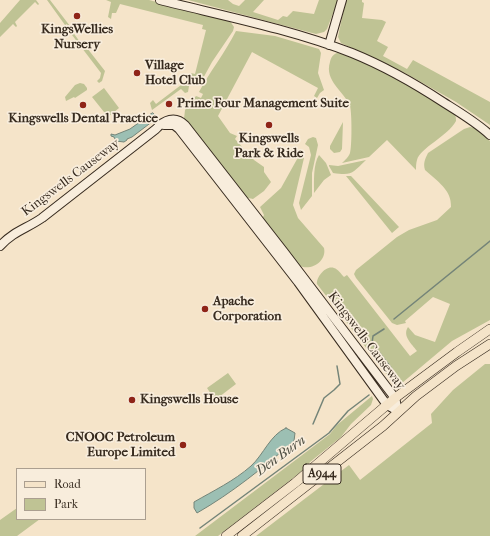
<!DOCTYPE html>
<html>
<head>
<meta charset="utf-8">
<style>
	body { margin:0 }
	#map { position:relative; width:490px; height:536px; overflow:hidden; background:#f5e4c9; font-family:"IM FELL French Canon",serif }
	canvas { display:block }
	.legend { position:absolute; left:16px; top:468px; width:130px; height:52px; box-sizing:border-box; background:#f8eddc; border:1px solid #ab9f90; margin:0; padding:5px 7px; list-style:none; font-size:12px; color:#372b1f }
	.legend li { display:flex; align-items:center; gap:8px; height:20px }
	.legend b { width:20px; border:1px solid #ab9f90 }
</style>
</head>
<body>
<div id="map">
<canvas width="490" height="536"></canvas>
<ul class="legend">
<li><b style="height:5px;background:#f5e4c9"></b>Road</li>
<li><b style="height:11px;background:#bfc394"></b>Park</li>
</ul>
</div>
<script>
const c = document.querySelector('canvas').getContext('2d');
c.lineJoin = 'round';
function fillPath(path, color) {
  c.fillStyle = color;
  c.fill(path, 'evenodd');
}
function strokePath(path, color, width, dash) {
  c.strokeStyle = color;
  c.lineWidth = width;
  c.lineCap = dash ? 'butt' : 'round';
  c.setLineDash(dash || []);
  c.stroke(path);
}
function drawText(font, color, halo, rows, align = 'center') {
  c.font = font + ' "IM FELL French Canon",serif';
  c.lineWidth = 3.5;
  c.setLineDash([]);
  c.textBaseline = 'middle';
  c.strokeStyle = halo;
  c.fillStyle = color;
  for (const [text, x, y, turn = 0] of rows) {
    c.save();
    c.translate(x, y);
    c.rotate((+turn || 0) * Math.PI / 180);
    c.textAlign = isNaN(turn) ? turn : align;
    if (halo) c.strokeText(text, 0, 0);
    c.fillText(text, 0, 0);
    c.restore();
  }
}
fillPath(new Path2D(`
	M20,0H36L39,4L38,5L35,2L15,22L17,26L16,27L13,24L0,37V23Z
	M47,0H50L70,26L73,30L72,31L85,49L87,48L105,71L102,81L99,83L97,81L100,78L101,73L69,31L67,24L65,25Z
	M106,0H149L230,21L234,27L233,31L212,62L201,82L197,83L191,75V73L195,74L206,30L202,29L203,25L120,4L116,13H112L111,19L108,17L111,2Z
	M188,0H228L233,4L239,6L245,0H264L253,12L278,20L283,16L287,17L293,11L314,14L319,0H338L327,29L324,32L316,34Z
	M346,0H362V2L364,3L362,18L382,20L386,22L377,41L388,47L383,56L407,69L413,60L490,102V125L456,102L405,73L341,43L338,37L339,32Z
	M236,31L275,36L319,49L321,53L318,73L324,90L320,93L317,98L314,96L318,88L252,52L218,116L230,133L237,136L235,139L254,160L264,167V172L271,182L264,191L253,199L244,197L184,119L185,110L196,96L201,98L203,94L199,92C210,71 225,53 236,31Z
	M337,53C354,55 448,101 455,115C456,116 456,120 456,121C448,136 420,148 417,160C416,163 416,167 416,170L387,140L369,157L342,163C345,160 348,158 350,153C352,147 352,113 350,106C344,91 324,81 330,62C331,58 332,55 337,53Z
	M185,82L189,86L188,92L185,93L181,89L152,110L150,103L153,100L156,104Z
	M80,83L84,84L87,88V90L75,98L74,97L66,101L65,97L75,85Z
	M104,88L119,108L108,117L92,97Z
	M343,122L342,149L340,152L334,153L330,149V146Z
	M470,127L475,128L490,141V320L452,341L402,383L398,385L394,384L317,284C316,277 326,265 334,268C338,269 341,274 344,277L347,275L410,356L417,351C412,344 402,336 408,327L415,335L435,342L450,304L433,297L405,321L406,323L397,325L392,323L356,278L354,274L356,270L397,237L409,230L437,220L451,207C452,190 437,181 425,170C423,163 425,159 428,153L464,129Z
	M313,137L316,138L318,145L312,173V196L301,210L299,203L311,155L309,147L305,144L308,139Z
	M301,152L303,154L304,158L293,205L298,218L324,248C327,262 310,272 298,265L262,219L264,215L260,207L281,188Z
	M319,155L326,163L331,175L324,180L314,193C314,182 313,164 319,155Z
	M366,160C352,173 353,176 333,173L329,166V165L338,166Z
	M346,176H351L399,227L392,233Z
	M485,364H490V536H256L349,465L360,480L432,423L431,414L453,390Z
	M228,373L236,384L215,400L207,388Z
	M372,396L373,399L371,405L351,424L341,437L310,462L306,468L218,536H195L330,434L337,425Z
	M17,508V519H40L17,536H0V520Z`), '#bfc394');
const water = new Path2D(`
	M153,113L157,118L132,137L127,139V140L124,142L116,141L114,137L111,136V134L115,135L130,129L137,124L144,121L149,115Z
	M286,428L295,433L294,441C264,467 232,493 197,513L194,508V502C213,491 234,481 251,466C264,454 270,435 286,428Z`);
fillPath(water, '#9cbfb3');
strokePath(water, '#748478', 1);
strokePath(new Path2D(`
	M394,319L490,241
	M384,329L373,336L372,343L392,369V376
	M313,424L324,398L334,390L340,384L337,366
	M200,528L329,433L348,411L369,395`), '#748478', 1.5);
const secondary = new Path2D(`
	M160,0C224,16 290,29 352,53C384,66 414,83 443,102C459,112 476,122 490,135
	M329,45L342,0
	M164,125H174L179,129L298,282L387,405L398,411
	M0,246C14,231 26,229 42,218L156,129C164,120 175,115 185,125L284,252L395,398L398,411`);
const primary = new Path2D(`
	M226,536L295,483L395,398L457,352L490,329
	M242,536L383,426L416,396L456,366L490,344`);
strokePath(secondary, '#372b1f', 10);
strokePath(primary, '#372b1f', 10);
strokePath(secondary, '#f8eddc', 8);
strokePath(primary, '#f5e4c9', 9);
for (const [x, y, r, color] of [
	[77,16,4,"#8f2418"],
	[137,73,4,"#8f2418"],
	[169,104,4,"#8f2418"],
	[83,105,4,"#8f2418"],
	[269,125,4,"#8f2418"],
	[205,309,4,"#8f2418"],
	[132,400,4,"#8f2418"],
	[183,445,4,"#8f2418"]
]) {
  const dot = new Path2D();
  dot.arc(x, y, r, 0, 2 * Math.PI);
  c.fillStyle = color;
  c.fill(dot);
  strokePath(dot, '#f8eddc', 1.5);
}
for (const [x, y, w] of [
	[322,474,38]
]) {
  const box = new Path2D();
  box.roundRect(x - w / 2, y - 10, w, 20, 3);
  c.fillStyle = '#f8eddc';
  c.fill(box);
  strokePath(box, '#372b1f', 1);
}
drawText('bold 12px', '#372b1f', null, [
	["A944",322,474]
]);
drawText('bold 13px', '#372b1f', '#f8eddc', [
	["KingsWellies",77,30,"center"],
	["Nursery",77,45,"center"],
	["Village",145,66],
	["Hotel Club",145,81],
	["Prime Four Management Suite",177,104],
	["Kingswells Dental Practice",83,119,"center"],
	["Kingswells",269,139,"center"],
	["Park & Ride",269,154,"center"],
	["Apache",213,302],
	["Corporation",213,317],
	["Kingswells House",140,400],
	["CNOOC Petroleum",175,438,"right"],
	["Europe Limited",175,453,"right"]
], 'left');
drawText('13px', '#372b1f', '#f8eddc', [
	["Kingswells Causeway",71,178,-37],
	["Kingswells Causeway",366,341,53]
]);
drawText('italic 14px', '#505044', '#f8eddc', [
	["Den Burn",281,456,-36]
]);
</script>
</body>
</html>
